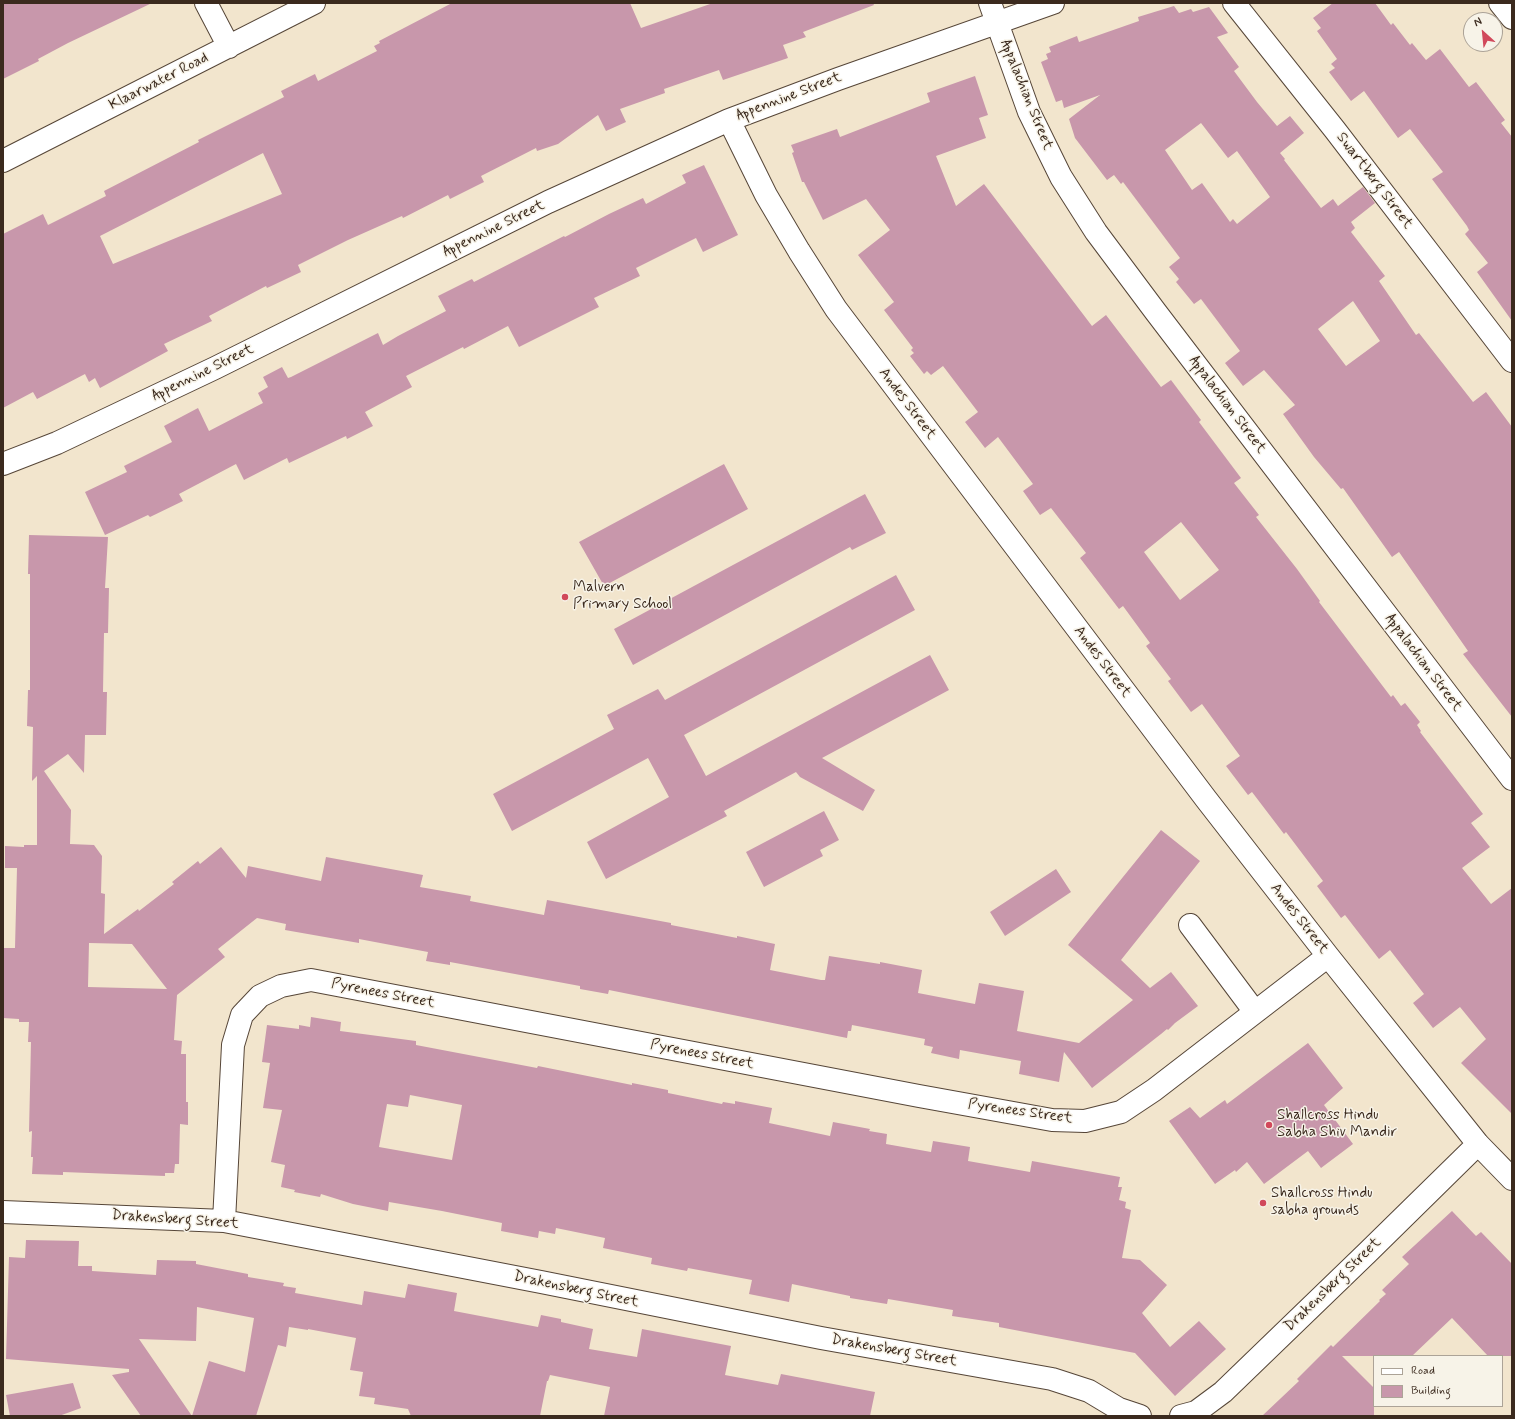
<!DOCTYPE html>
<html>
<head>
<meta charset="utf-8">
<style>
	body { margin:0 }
	#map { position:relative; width:1515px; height:1419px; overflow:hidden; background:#f2e5cd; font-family:Mynerve,sans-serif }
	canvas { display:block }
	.frame { position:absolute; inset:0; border:4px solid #3b2a1e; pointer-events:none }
	.legend { position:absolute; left:1373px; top:1355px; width:130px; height:52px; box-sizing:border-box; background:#f7f3e8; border:1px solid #aca397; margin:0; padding:5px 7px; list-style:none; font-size:12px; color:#3b2a1e }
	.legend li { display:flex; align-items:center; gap:8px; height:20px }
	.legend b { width:20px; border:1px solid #aca397 }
	.north { position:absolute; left:1463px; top:12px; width:40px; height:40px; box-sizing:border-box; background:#f7f3e8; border:1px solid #aca397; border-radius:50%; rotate:333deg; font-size:11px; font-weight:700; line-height:16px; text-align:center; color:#3b2a1e }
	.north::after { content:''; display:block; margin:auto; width:14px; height:18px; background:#d1495b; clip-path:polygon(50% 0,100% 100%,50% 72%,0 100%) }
</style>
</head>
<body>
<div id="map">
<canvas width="1515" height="1419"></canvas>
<div class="frame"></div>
<ul class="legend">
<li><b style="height:5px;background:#fff"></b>Road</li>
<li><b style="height:11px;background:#c897ab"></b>Building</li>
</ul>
<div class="north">N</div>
</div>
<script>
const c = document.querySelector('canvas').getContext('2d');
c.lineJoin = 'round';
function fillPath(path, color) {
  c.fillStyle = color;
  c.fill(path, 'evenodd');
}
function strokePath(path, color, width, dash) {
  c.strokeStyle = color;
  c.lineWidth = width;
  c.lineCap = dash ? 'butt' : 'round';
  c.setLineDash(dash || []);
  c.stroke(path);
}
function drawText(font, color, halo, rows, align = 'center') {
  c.font = font + ' Mynerve,sans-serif';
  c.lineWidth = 3;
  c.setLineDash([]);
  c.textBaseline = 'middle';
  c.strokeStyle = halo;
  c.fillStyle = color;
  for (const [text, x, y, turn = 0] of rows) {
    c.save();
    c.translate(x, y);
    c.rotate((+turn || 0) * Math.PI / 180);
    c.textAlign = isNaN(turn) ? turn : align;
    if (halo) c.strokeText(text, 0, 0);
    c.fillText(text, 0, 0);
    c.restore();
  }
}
fillPath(new Path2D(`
	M3,3H152L68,43L38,59L39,61L3,79Z
	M452,3H630L641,28L713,3H873L874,5L803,32L806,37L783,45L788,58L723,80L719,70L664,89L665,93L620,109L626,122L606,131L598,115L558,144L537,151L536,148L481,176L484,182L450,199L448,195L403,218L402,216L348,240L298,265L301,272L267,288L266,286L209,316L212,321L164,344L168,351L100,388L95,378L89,382L85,374L37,399L33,392L3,408V234L43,214L48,225L106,196L104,191L199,142L198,140L284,97L281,91L315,74L318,81L377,51L374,46L380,43L379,41ZM263,153L282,194L113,264L100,236Z
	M1333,3H1375L1391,25L1393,23L1410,45L1412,43L1426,60L1440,49L1469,87L1476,82L1505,120L1501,123L1512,137V321L1477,272L1488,263L1465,234L1469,230L1467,226L1432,179L1443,172L1410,129L1398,138L1364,91L1351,101L1329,72L1335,68L1331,64L1337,59L1317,31L1321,28L1313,18Z
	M1174,6L1179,13L1191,9L1193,12L1209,7L1228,33L1217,37L1239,67L1234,71L1257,102L1277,126L1290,116L1304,133L1280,153L1285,159L1284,160L1321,208L1333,199L1338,206L1363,187L1375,203L1351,222L1355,228L1351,232L1385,276L1379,281L1416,335L1419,333L1473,402L1486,392L1512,427V717L1463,654L1468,651L1399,552L1392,557L1343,488L1341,489L1314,457L1283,414L1295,405L1264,370L1243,386L1225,363L1240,351L1201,299L1194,304L1176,282L1179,279L1169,267L1180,258L1123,182L1121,184L1114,175L1107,180L1075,138L1069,119L1100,95L1064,108L1062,100L1056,102L1041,62L1048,59L1046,54L1051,52L1049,47L1077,36L1079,42L1139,21L1138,17ZM1201,123L1228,158L1237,151L1270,197L1237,224L1233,219L1230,222L1202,183L1192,190L1165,150ZM1353,301L1380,341L1346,366L1318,329Z
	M975,76L988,115L979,118L986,138L936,156L956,206L984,184L1092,326L1106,315L1161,387L1171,380L1201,420L1199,422L1241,478L1234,483L1259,515L1256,517L1297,569L1320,601L1319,602L1391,697L1393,695L1401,706L1405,703L1420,722L1417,725L1421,731L1420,732L1483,814L1471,823L1490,847L1462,868L1491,904L1512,888V1114L1461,1063L1486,1039L1460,1007L1433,1028L1413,1003L1424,994L1390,950L1379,959L1345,915L1341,918L1317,886L1323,881L1286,832L1284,834L1252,792L1248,795L1226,766L1240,756L1202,704L1191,712L1168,681L1171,679L1146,646L1150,643L1123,606L1119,609L1080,558L1086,553L1051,508L1040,515L1023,491L1033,484L998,437L985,448L965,422L978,412L943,366L931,375L927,371L924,374L910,356L914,353L911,350L913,348L884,310L894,302L858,255L890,230L866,199L823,220L804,182H802L792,153L794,152L791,145L837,129L840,137L930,102L927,93ZM1181,522L1219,570L1180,600L1144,552Z
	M704,165L738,235L703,252L696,238L636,268L640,276L594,298L599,307L519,347L508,326L464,349L463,347L406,376L412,387L365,412L373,426L347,439L346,436L289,463L287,458L244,480L236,464L179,494L183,501L150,517L148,515L105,535L85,492L127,472L124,466L172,442L164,426L198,408L209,431L263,403L258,393L268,387L263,377L282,367L288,378L291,377L378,333L383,345L398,336L446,311L438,296L472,279L474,282L564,236L565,237L609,214L643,198L646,204L686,183L682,175Z
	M724,464L748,509L604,586L579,542Z
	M865,494L886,533L852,550L850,547L633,665L614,629Z
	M29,535L108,537L105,588H109L108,633H104L103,692H107L106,735H85L84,773L68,754L44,771L71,810L70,844L94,845L102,856L101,893L105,894L104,934L138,909L139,911L174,884L172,882L198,861L200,864L221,847L246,878L248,866L321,881L326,857L423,875L420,887L471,896L470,901L544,915L547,900L671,923V925L737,938V936L775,944L770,970L821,980H825L829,956L880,964V962L922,970L918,993L975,1004L979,983L1024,991L1017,1031L1079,1043L1133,1000L1068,945L1161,830L1200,861L1121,960L1150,988L1171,972L1198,1006L1175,1023L1168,1030L1167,1029L1161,1034L1092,1088L1064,1052L1059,1082L1019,1074L1021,1061L960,1050L959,1059L931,1053L933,1047L924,1045L925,1039L852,1025L851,1031H848L847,1038L609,990L608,994L580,989V986L450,962V965L426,961L428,952L359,939V943L285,930L286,924L257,918L218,949L225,957L177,995L174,1040L182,1041L181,1054H186V1102H188V1125L180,1124L179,1164H175L174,1173H165V1176L63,1172V1175L32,1174L33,1157H31L32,1131L29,1132L31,1042H28L29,1022H19V1019L3,1018L4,948H15L17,868H5V846L24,847V845H37V776L32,781L33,727L27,726L28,690H30V574H28ZM89,943L132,944L167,989L88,987Z
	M896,575L915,610L684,735L706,776L930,655L949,690L822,758L875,790L863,811L800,777L796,772L724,811L727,816L606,879L587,842L669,797L648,758L512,831L493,794L614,729L607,715L658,689L665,700Z
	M824,811L839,840L820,850L823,856L764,887L746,852Z
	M1056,869L1071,892L1005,936L990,912Z
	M311,1017L341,1022L340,1031L416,1041V1045L537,1068L538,1066L632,1085V1083L668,1090V1093L722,1104L723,1102L735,1104V1101L772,1108L769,1123L830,1136L833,1122L870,1129L869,1131L887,1134L886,1144L931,1152L933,1141L970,1147L968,1161L1030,1172L1032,1161L1120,1177L1118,1187H1122L1119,1200L1126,1202L1125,1208L1131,1210L1122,1258L1140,1260L1167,1285L1142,1313L1170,1347L1199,1321L1226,1349L1175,1396L1135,1353L999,1327V1323L952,1316L953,1310L888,1299L887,1304L850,1298V1296L792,1284L789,1302L749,1294L752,1280L688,1268L687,1271L651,1264L652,1258L603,1248L605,1238L556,1228L555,1234L539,1231L538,1238L501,1231L502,1223L442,1211L389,1202L388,1211L353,1204L321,1194L320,1197L294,1192L295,1190L281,1187L285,1165L271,1162L282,1110L263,1108L270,1063L262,1062L267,1025L299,1029V1025L310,1027ZM410,1095L462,1105L452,1160L379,1147L387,1104L408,1107Z
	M1308,1043L1343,1088L1324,1105L1353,1144L1321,1168L1308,1151L1264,1184L1247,1162L1236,1172L1235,1170L1215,1184L1169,1121L1190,1107L1200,1118L1225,1100L1227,1104Z
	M1452,1211L1476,1236L1481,1232L1512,1264V1356H1488L1452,1318L1412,1356H1342L1374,1388V1416H1262L1299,1381L1297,1379L1331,1345L1333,1347L1380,1301L1379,1300L1386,1294L1382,1290L1409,1264L1402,1257Z
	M26,1240L79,1241L78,1266H92V1271L156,1275L157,1260L196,1261V1264L248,1274V1277L284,1283L283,1286L296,1288L295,1293L362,1305L364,1291L405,1298L408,1284L457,1293L454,1311L538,1327L541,1315L561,1319V1322L593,1329L589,1349L637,1357L642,1329L731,1346L725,1375L778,1385L781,1374L875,1392L870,1416H604L610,1387L550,1375L548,1381H547L540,1416H411L408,1409L374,1404L375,1398L359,1396L363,1372L350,1370L356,1338L308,1329V1330L289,1327L286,1347L278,1345L256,1416H141L112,1375L129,1372V1369L6,1359L9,1257L25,1258ZM197,1307L254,1318L245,1372L209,1361L192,1416L139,1339L196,1341Z
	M73,1383L81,1408L59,1416H10L6,1395Z`), '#c897ab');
const minor = new Path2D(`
	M206,3L229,47
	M990,3L1029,112L1061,177L1096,232L1155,311L1512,779
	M1234,3L1335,130L1512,361
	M1500,3L1512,18
	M729,120L766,195L799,251L836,309L1206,799L1328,956L1478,1144L1512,1179
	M3,161L314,3
	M3,464L57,443L215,368L548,202L729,120L838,79L1053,3
	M1190,925L1255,1012
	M3,1212L224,1221L541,1282L821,1338L1052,1379L1089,1391L1119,1409L1140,1416
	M224,1221L233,1045L242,1015L260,996L281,986L311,980L919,1096L1052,1120L1085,1121L1121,1112L1154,1090L1328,956
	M1181,1416L1196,1412L1223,1392L1368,1252L1478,1144`);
strokePath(minor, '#564638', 24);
strokePath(minor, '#fff', 22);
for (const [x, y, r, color] of [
	[565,597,4,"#d1495b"],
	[1269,1125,4,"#d1495b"],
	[1263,1203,4,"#d1495b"]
]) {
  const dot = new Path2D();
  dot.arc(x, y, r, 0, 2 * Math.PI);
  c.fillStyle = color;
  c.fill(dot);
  strokePath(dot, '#f7f3e8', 1.5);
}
drawText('15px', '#3b2a1e', '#f7f3e8', [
	["Klaarwater Road",159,82,-27],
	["Appalachian Street",1026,95,68],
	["Appennine Street",789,97,-21],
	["Swartberg Street",1374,181,53],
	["Appennine Street",494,229,-26],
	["Appennine Street",203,373,-26],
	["Andes Street",907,404,53],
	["Appalachian Street",1227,405,53],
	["Andes Street",1102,662,53],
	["Appalachian Street",1423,663,53],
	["Andes Street",1299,919,52],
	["Pyrenees Street",383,994,11],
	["Pyrenees Street",702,1055,11],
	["Pyrenees Street",1020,1112,8],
	["Drakensberg Street",175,1220,4],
	["Drakensberg Street",1333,1285,-44],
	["Drakensberg Street",576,1290,12],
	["Drakensberg Street",894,1351,10]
]);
drawText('15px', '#3b2a1e', '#f7f3e8', [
	["Malvern",573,588],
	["Primary School",573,605],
	["Shallcross Hindu",1277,1116],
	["Sabha Shiv Mandir",1277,1133],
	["Shallcross Hindu",1271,1194],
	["sabha grounds",1271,1211]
], 'left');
</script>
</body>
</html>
